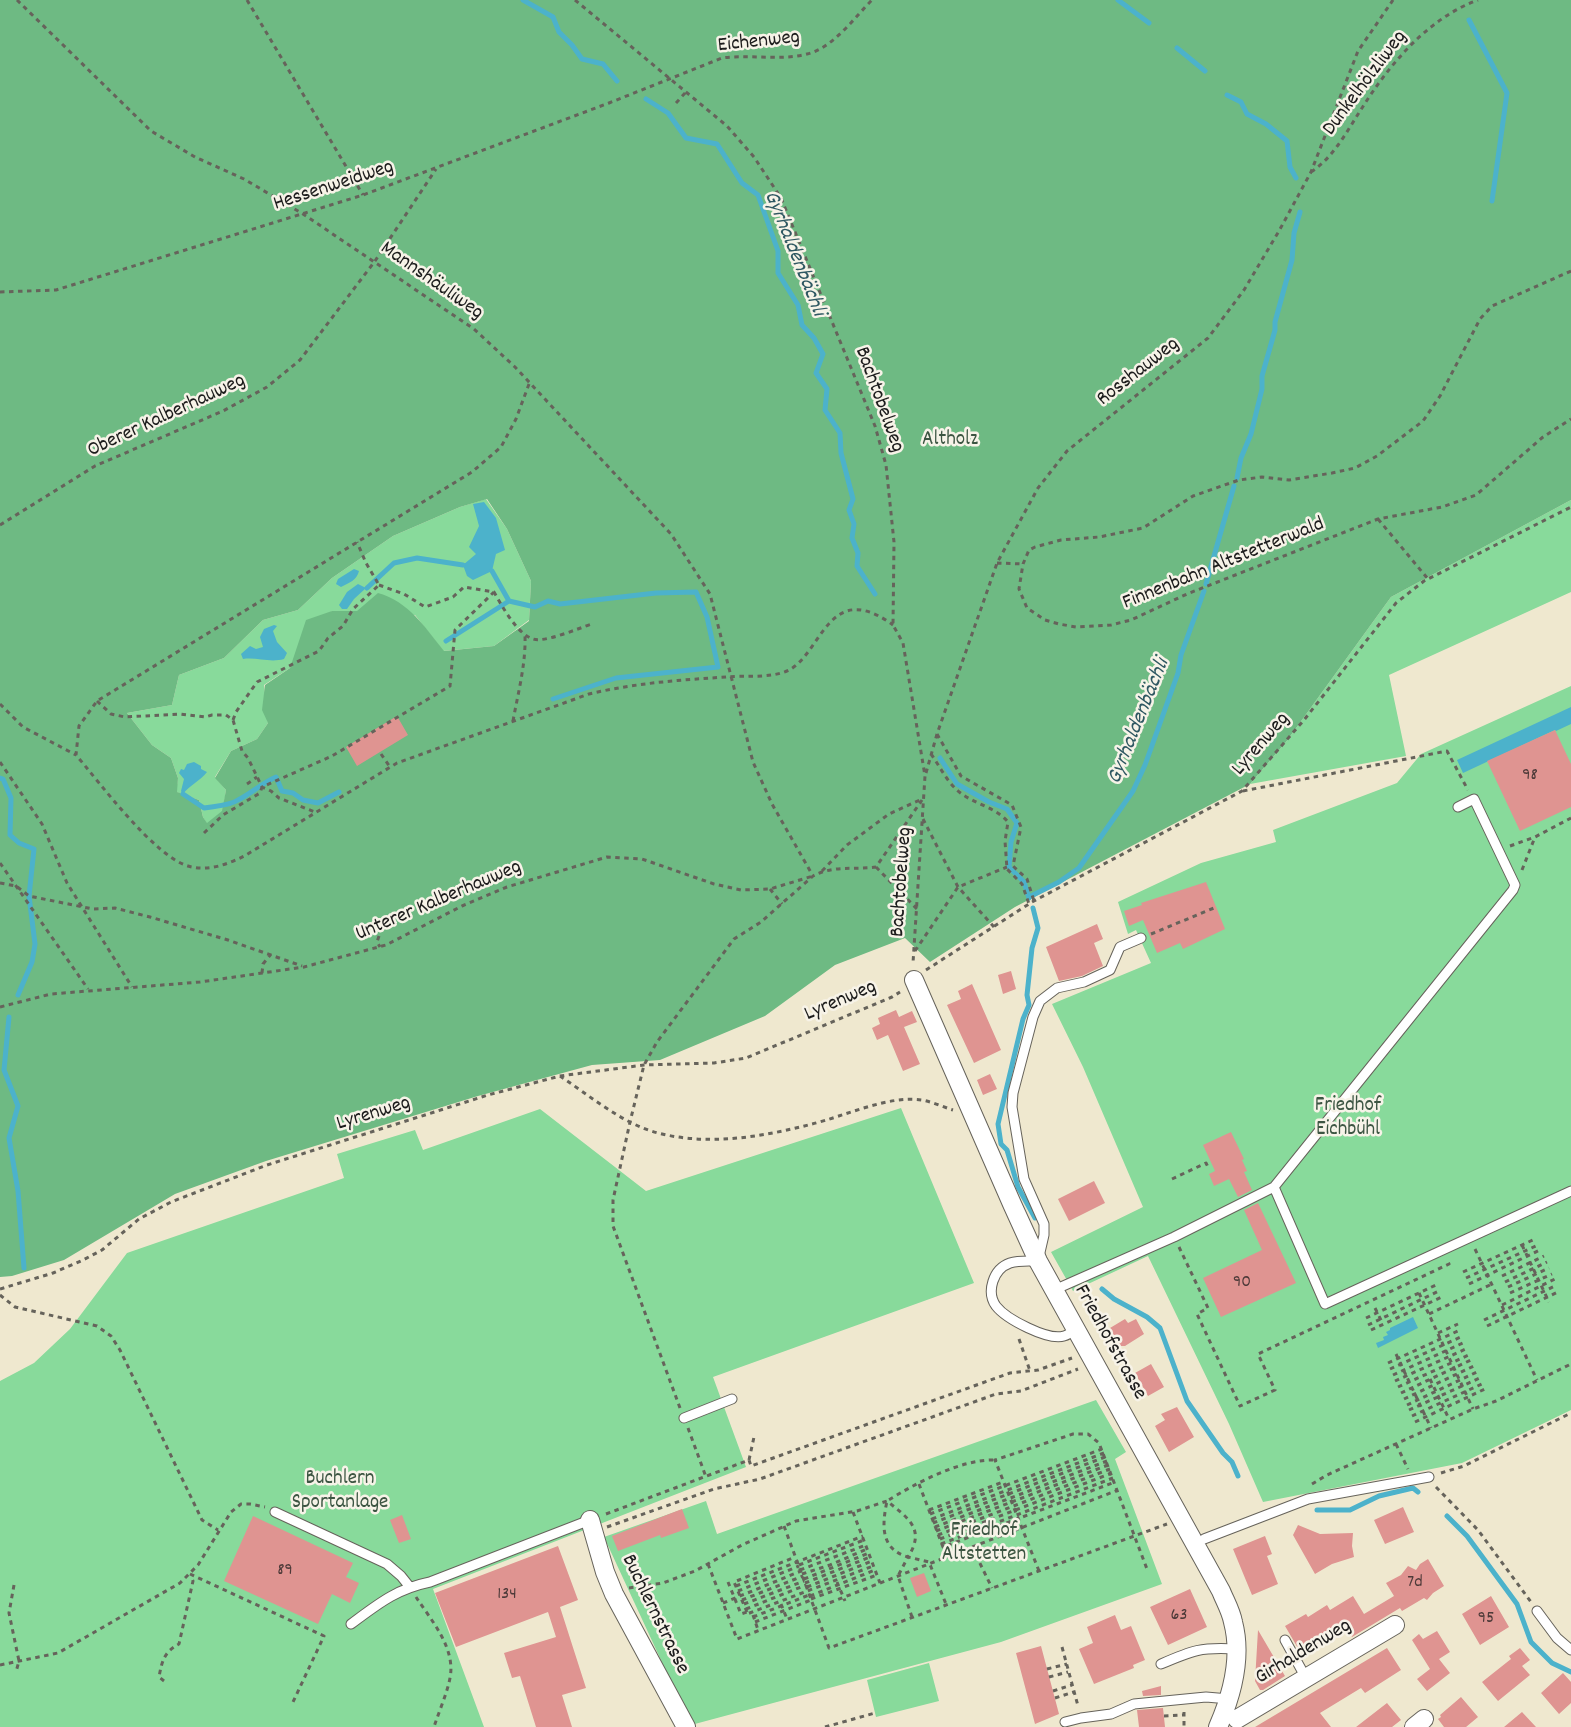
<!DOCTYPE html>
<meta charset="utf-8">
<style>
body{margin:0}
canvas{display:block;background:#efe8cf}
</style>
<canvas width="1571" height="1727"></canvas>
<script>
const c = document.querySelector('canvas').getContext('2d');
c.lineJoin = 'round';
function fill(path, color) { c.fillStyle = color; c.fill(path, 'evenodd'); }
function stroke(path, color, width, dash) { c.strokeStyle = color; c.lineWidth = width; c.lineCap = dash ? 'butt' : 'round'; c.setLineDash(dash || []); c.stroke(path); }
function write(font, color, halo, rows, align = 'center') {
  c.font = font + ' Dekko,sans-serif'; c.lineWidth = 5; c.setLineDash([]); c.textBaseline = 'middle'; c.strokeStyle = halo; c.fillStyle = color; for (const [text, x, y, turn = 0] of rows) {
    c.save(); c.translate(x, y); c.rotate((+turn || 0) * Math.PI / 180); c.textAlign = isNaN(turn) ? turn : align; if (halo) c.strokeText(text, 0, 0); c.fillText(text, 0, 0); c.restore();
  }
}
fill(new Path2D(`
 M486,499L507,529L531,581L529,620L494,646L443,651L415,615L357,611H332L296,654L290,668L264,685L268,723L257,739L231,751L215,777L226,790L223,811L207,824L203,817L199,800L176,792L178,778L171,758L152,745L127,713L172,705L179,675L224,658L263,620L298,610L332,578L393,536L460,507Z
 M1571,500V592L1389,675L1406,756L1250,784L1286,742L1391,597Z
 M1571,686V1410L1462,1463L1263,1502L1229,1424L1148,1256L1073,1291L1051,1252L1143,1207L1083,1067L1052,1004L1151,963L1136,930L1128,934L1118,902L1201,863L1276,842L1273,830L1397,783L1421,754Z
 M901,1108L974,1283L713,1377L746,1467L433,1589L484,1727H0V1381L34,1363L70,1329L127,1253L344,1178L337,1154L415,1130L423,1150L540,1109L646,1191Z
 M1096,1400L1126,1452L1115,1459L1162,1584L1001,1642L691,1725L604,1537L706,1501L717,1534Z
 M929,1663L939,1701L876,1717L867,1680Z`), '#88da9b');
fill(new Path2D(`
 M0,0H1571V500L1391,597L1286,742L1250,784L1015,907L930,962L905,938L835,965L765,1016L660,1060L592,1065L478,1096L266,1161L175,1194L64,1260L12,1276L0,1277ZM487,499L507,529L531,581L529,621L494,646L444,651C424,626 409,602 378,593L357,611H332L306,620L290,668L265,685L262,710L268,723L257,739L231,751L215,778L226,790L222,811L207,823L203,817L199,800L177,792L178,778L171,758L152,745L127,713L172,705L179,675L224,658L263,620L298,610L332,578L393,536L460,507Z`), '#6eba83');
fill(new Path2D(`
 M484,502L496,518L505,550L496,554L492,571L473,580L467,576L463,565L476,554L469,547L479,526L473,504Z
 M354,569L359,571C357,580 349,583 341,587L336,584L338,579Z
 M358,584L366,588L354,599L347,609H342L339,605L347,592Z
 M274,625L277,626L273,631L277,642L287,653L284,659C270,663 257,657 243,659L241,654L250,646L256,649L263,647L260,637L264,629Z
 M1571,707V724L1556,731L1555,730L1463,773L1457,760Z
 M194,762L201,766V769L207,772C200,781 190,785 183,794L181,791L184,779L179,773L181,769L184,770L187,764Z
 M1413,1317L1418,1328L1378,1348L1376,1343L1384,1340L1383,1337L1388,1335L1386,1332L1390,1330V1328Z`), '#4cb2cb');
stroke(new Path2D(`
 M523,0L553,17L559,32L572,45L582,59L603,64L617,81
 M1118,0L1149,23
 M1469,20L1507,93L1492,201
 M1177,48L1205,71
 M1227,95L1241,102L1247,114L1266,124L1287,141L1290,167L1296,178
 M646,99L668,113L686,138L717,144L742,183L758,195L778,251V273L798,305L802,325L814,338L823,354L816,373L827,389L825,410L840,433L841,453L853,499L849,510L854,524L852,538L858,553L857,566L875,594
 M1237,478L1241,458L1251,434L1262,389V376L1275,330V322L1292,260L1294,233L1300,212
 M492,571L509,601L535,607L548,601L560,604L656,593L696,592L707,617L718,667L616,678L553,699
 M1206,584L1234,486
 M367,588L394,563L417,558L463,565
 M446,641L509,601
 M940,758L957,784L989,802L1007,809L1017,823L1011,842L1009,867L1024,882L1029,898
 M0,778L3,779L11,798L10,835L19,843L34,849L29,896L35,944L32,962L18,995
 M183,794L204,808C215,806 229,806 238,800C252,793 262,783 276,777L282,791L293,793L303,800L318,803L339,792
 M1029,897L1059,882L1079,868L1133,791L1145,765L1178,673L1181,655L1204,591
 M1033,908L1038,928L1032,948L1027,995L1029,1005L1023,1019L998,1124L1001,1144L1007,1150L1018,1187L1035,1218
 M9,1017L4,1070L18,1106L9,1138L18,1191L24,1268
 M1102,1289L1114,1299L1147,1317L1160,1328L1187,1401L1223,1453L1232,1462L1238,1476
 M1317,1510H1350L1379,1496L1413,1488L1418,1492
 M1447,1516L1467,1536L1517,1604L1531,1642L1552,1663L1571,1672`), '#4cb2cb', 5);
fill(new Path2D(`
 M397,716L408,735L357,766L346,747Z
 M1555,730L1571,764V807L1520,831L1487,761Z
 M1206,882L1225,929L1183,949L1180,943L1157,953L1143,920L1129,926L1124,911L1142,905L1141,903Z
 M1097,924L1103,939L1094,943L1103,966L1082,976L1059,981L1046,947Z
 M1011,971L1016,989L1003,994L998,975Z
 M972,984L1001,1050L974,1063L947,1005L961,999L958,991Z
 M896,1010L899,1017L912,1011L917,1022L904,1027L920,1064L903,1071L888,1035L877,1040L872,1028L880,1024L878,1018Z
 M990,1074L997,1089L983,1095L977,1080Z
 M1231,1132L1244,1159L1242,1160L1247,1171L1244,1172L1252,1190L1238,1197L1229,1179L1214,1186L1209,1174L1215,1171L1203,1145Z
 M1094,1181L1105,1203L1069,1221L1058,1199Z
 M1258,1203L1296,1283L1221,1317L1203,1278L1262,1250L1244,1210Z
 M1125,1319L1128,1323L1136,1319L1144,1334L1125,1346H1119L1110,1328Z
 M1151,1364L1164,1387L1148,1396L1135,1373Z
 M1177,1407L1194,1437L1169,1452L1155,1426L1165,1420L1161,1414Z
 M1403,1507L1414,1532L1385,1544L1374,1520Z
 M682,1509L689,1528L661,1538L660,1535L618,1551L612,1536Z
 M402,1515L411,1539L399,1543L390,1520Z
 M253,1516L353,1563L346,1577L359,1583L350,1603L332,1594L318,1624L224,1581Z
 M1298,1525L1320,1534L1353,1533L1352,1546L1354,1557L1332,1564L1315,1574L1293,1535Z
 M1265,1536L1272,1554L1267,1556L1278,1584L1252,1595L1233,1549Z
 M558,1546L578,1600L560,1607L586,1688L562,1695L572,1727H536L520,1676L512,1678L504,1653L556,1637L548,1612L456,1647L435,1593Z
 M1428,1559L1444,1586L1433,1593L1427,1600L1424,1598L1402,1611L1400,1608L1352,1637L1347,1629L1302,1655L1285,1626L1306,1614L1308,1617L1327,1605L1330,1610L1353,1596L1364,1614L1394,1596L1386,1583L1401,1575L1408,1566L1416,1570L1420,1564Z
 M924,1573L931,1591L917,1597L910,1578Z
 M1190,1589L1207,1627L1168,1645L1150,1607Z
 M1491,1596L1509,1627L1480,1645L1462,1614Z
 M1115,1615L1121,1630L1131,1626L1145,1660L1133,1665L1134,1668L1094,1684L1079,1649L1093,1643L1087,1627Z
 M1258,1630L1285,1676L1263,1690H1260L1255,1681Z
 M1437,1631L1450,1652L1439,1659L1450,1673L1427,1691L1417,1679L1430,1669L1412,1640L1419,1634L1423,1639Z
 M1041,1646L1059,1714L1035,1724L1016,1653Z
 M1387,1648L1401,1670L1365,1693L1361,1688L1320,1713L1331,1727H1255Z
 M1520,1648L1530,1660L1522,1666L1530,1675L1498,1701L1482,1682L1511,1659L1509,1656Z
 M1563,1673L1571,1682V1703L1559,1714L1541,1693Z
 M1161,1686V1695L1143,1696L1142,1691Z
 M1461,1697L1478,1717L1466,1727H1444L1438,1719L1441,1717L1440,1715Z
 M1387,1703L1401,1720L1392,1727H1356Z
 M1163,1708L1165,1727H1139L1137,1710Z
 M1522,1712L1536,1727H1504Z`), '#df9491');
const service = new Path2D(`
 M1274,1187L1325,1304L1571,1191
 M1054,1290L1174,1237L1274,1187L1513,890L1515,885L1474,799L1458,807
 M1076,1329C1072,1332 1068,1335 1064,1336C1048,1341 1006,1319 996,1306C986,1292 993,1269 1010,1263C1019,1260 1029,1261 1038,1261L1044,1235V1224L1024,1179L1012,1107L1013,1093L1033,1017L1040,1001L1057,988L1084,982L1110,970L1120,947L1141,938
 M684,1418L732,1399
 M275,1512L387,1564L401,1576L409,1586
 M1204,1539L1308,1499L1429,1477
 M1537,1611L1557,1638L1571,1650
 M351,1624C378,1604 396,1589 430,1582L590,1520
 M1285,1640L1306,1678
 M1161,1664C1193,1650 1201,1647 1236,1649
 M1065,1722L1081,1718L1111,1714L1134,1704L1206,1697L1229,1699`);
const minor = new Path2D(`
 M914,980L1012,1204L1038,1261L1221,1591C1225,1601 1231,1611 1233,1622C1242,1656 1232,1695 1218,1727
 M590,1520L605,1572L614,1594L686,1727
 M1237,1719L1395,1625
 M1414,1727L1424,1719`);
stroke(service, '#66635b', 11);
stroke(minor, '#66635b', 20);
stroke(new Path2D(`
 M17,0L151,131L195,157L244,179L303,214L474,329L515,367L671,534L710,594L753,762L772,804L813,876
 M247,0L363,195
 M575,0L727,126L754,157L781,198L875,426L886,465L894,542L893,625L903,643L925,776L913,963
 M676,103L686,92
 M1311,172C1334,157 1347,131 1362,108C1389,65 1428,18 1478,0
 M1571,271L1492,306L1480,319L1440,396L1423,421L1377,456L1355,468L1332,473L1289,480L1262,477L1239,480L1193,496L1143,528L1099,537L1061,540L1035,547L1029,550L1023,564L1019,589L1027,608L1045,620L1059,624L1076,627L1111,625L1131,620L1187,594L1378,519L1442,507L1476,495L1543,437L1571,419
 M0,292L56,290L363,195L609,103L722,58C750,54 780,61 807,54C833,48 854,18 872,0
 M529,384L516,419L501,447L472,472L97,701L79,726L76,755C100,783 154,856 188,866C208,872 229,864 246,855L397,763L589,694C635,683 680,680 726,677C745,675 771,679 789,670C812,658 822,619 847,611C863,606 881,616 893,625
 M1378,519L1428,579
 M0,525L95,466L223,411L267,387L300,360L375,261L436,169
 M997,563L1023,564
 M379,585L404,594L425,607L453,597L464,587L494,592C502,606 517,634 533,639C545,643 579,628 592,624
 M97,701L111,714L125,717L180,714L205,717L212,715H226L233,720L242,751L248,758L262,787L271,791L279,798L315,812
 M0,704L23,727L76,755
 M233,720L236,712L257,682L319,651L328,638L343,626L353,609L379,585L366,563L357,542
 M513,721C518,693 526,664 525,635
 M937,734L961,776L1012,805L1021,827L1013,866L1027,879L1034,901
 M381,754L390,767
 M931,754C939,765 946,780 956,789C971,804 995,806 1008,822L1005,841L1007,869L1022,884L1029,904
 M0,762L42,824L67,883L132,987
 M926,773L937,734L997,563L1038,488L1067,451L1208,338L1244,290L1279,231L1311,172L1358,51L1393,0
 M247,784L257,777
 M1243,791L1447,751L1468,790
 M923,819L958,887L994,927
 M204,833L223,815L260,793L262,787L332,756L450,686L455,630L494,592
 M1510,846L1535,837L1571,818
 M0,863L88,989
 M876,867L917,909
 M1522,870L1535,837
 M822,871L847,845L889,814L922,799
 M0,883L16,886L29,896L93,909L115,908L150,917L228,940L302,966
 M770,889L782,904
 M1151,934L1214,908
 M379,936L377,942L380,947
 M915,951L958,887L1007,867
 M926,970L1032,902L1242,791L1304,720L1396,603L1424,581L1571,507
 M262,973L263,964L271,954
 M0,1007L51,994L200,982L304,967L386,945L462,906L507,887L607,857L642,859L714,884L741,890L770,889L813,876
 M560,1076C590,1096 623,1124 658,1133C709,1146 762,1137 812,1124C845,1116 888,1095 922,1100C933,1102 943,1107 953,1110
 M1172,1179L1206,1163L1209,1169
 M1522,1245L1549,1302
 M1179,1247L1208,1308L1197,1314L1240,1406L1275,1390L1258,1354L1449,1264L1448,1262
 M1475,1249L1537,1380
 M1463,1272L1535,1239
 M1502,1276L1544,1256
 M1466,1278L1538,1245
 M1505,1282L1547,1262
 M1469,1284L1540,1250
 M1508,1287L1549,1268
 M0,1289L53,1273L83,1260L102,1250L139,1219L171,1202L267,1165L488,1095L560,1076L644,1065L714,1063L746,1058L892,997L900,992
 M1419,1293L1473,1409
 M1510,1293L1552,1274
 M0,1295L15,1307L97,1326L111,1336L120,1350L202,1520L218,1530
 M1502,1305L1555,1279
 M1375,1308L1383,1324
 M1429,1314L1492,1284
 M1366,1318L1438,1284
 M1484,1320L1557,1285
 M1368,1325L1441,1290
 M1487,1326L1560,1291
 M1371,1330L1444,1296
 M1438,1333L1458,1324
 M1019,1339L1030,1371
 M1396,1354L1431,1428
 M1388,1363L1460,1330
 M1390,1369L1463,1336
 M1393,1375L1465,1342
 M1430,1379L1449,1419
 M1395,1381L1468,1348
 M1398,1387L1471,1354
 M1401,1393L1473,1359
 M1404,1399L1476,1365
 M1407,1405L1479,1371
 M680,1408L613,1226V1200L630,1122L644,1065L657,1042L734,939L761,922L813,876C833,865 854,870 876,867L922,800
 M1409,1410L1482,1377
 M1412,1416L1484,1383
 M1415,1422L1487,1388
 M688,1428L706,1477
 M1396,1444L1408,1469
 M749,1460L751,1466L1010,1373L1038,1370L1072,1358
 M749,1460L754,1437
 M1441,1473L1464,1466L1571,1413
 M919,1484L943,1547L1115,1482
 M1312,1484L1327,1475L1473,1409L1496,1401L1571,1364
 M1436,1487L1478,1530L1531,1602
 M929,1510L1003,1482
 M853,1512L880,1583
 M606,1514L749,1460
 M930,1514L1102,1449
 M932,1519L1104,1453
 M933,1523L1105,1457
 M784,1526L829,1648L1167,1524
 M607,1527L714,1489L760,1479L996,1394L1021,1391L1078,1369
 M935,1527L1107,1461
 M936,1531L1108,1465
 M938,1535L1110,1469
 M940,1539L1112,1473
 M941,1544L1113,1478
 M972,1547L992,1588
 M708,1564L737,1639L1118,1490
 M799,1565L864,1540
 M800,1570L866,1545
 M1039,1571L995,1460L1073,1434H1088L1099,1443L1147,1569
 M190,1574L324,1636L293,1702
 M802,1574L830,1565L867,1549
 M804,1579L869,1553
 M728,1582L741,1614L747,1612V1614L873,1566
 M837,1582L845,1601
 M805,1583L870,1557
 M14,1585L9,1613L19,1661L16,1672
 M736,1586L863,1536
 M807,1587L872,1561
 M629,1588L663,1583L695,1571L742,1545L796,1521L857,1511L887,1501C908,1518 926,1529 908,1557L929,1562L946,1604
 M738,1591L799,1566
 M810,1596L875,1570
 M416,1597C431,1620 456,1648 450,1678C447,1694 439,1711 434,1727
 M811,1599L877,1575
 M742,1600L803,1576
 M723,1603L801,1571
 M744,1604L804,1581
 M781,1604L787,1619
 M746,1609L806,1585
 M747,1612L734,1582L795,1557
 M753,1615L758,1630
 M753,1617L809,1595
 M912,1617L898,1576L908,1557C880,1549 882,1525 887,1501C916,1483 961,1459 995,1460
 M755,1622L811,1600
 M1062,1647L1078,1706
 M0,1665L58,1653L180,1583L198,1565L231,1512L241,1504H250L265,1507
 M1047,1669L1067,1664
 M1049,1677L1068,1672
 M164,1681L159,1677C162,1661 164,1652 179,1644L193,1581L191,1576
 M1053,1691L1072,1685
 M1055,1698L1074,1692
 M1184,1712V1727
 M1164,1716L1184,1715
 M825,1727L875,1713`), '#66635b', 3, [4.5, 4.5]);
stroke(service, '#fff', 9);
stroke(minor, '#fff', 18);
write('18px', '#4d3a39', null, [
 ["98",1530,777],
 ["90",1242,1284],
 ["89",285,1572],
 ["7d",1415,1584],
 ["134",507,1596],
 ["63",1179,1617],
 ["95",1486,1620]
]);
write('21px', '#1c1c1c', '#f7f3e8', [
 ["Eichenweg",759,43,-6],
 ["Dunkelhölzliweg",1366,84,-53],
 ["Hessenweidweg",334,187,-18],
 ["Mannshäuliweg",431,282,35],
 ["Rosshauweg",1139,373,-38],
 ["Bachtobelweg",878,400,70],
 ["Oberer Kalberhauweg",167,417,-25],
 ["Finnenbahn Altstetterwald",1224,565,-22],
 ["Lyrenweg",1262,745,-49],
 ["Bachtobelweg",903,882,-86],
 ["Unterer Kalberhauweg",439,902,-23],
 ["Lyrenweg",841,1002,-23],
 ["Lyrenweg",374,1115,-17],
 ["Friedhofstrasse",1109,1343,61],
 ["Buchlernstrasse",654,1615,64],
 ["Girhaldenweg",1304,1653,-31]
]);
write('21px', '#3c5542', '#f7f3e8', [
 ["Altholz",950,441],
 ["Friedhof",1348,1107],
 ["Eichbühl",1348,1131],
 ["Buchlern",340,1480],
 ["Sportanlage",340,1504],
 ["Friedhof",984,1532],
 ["Altstetten",984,1556]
]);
write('italic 22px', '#2f5862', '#f7f3e8', [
 ["Gyrhaldenbächli",793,254,68],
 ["Gyrhaldenbächli",1140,722,-68]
]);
</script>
